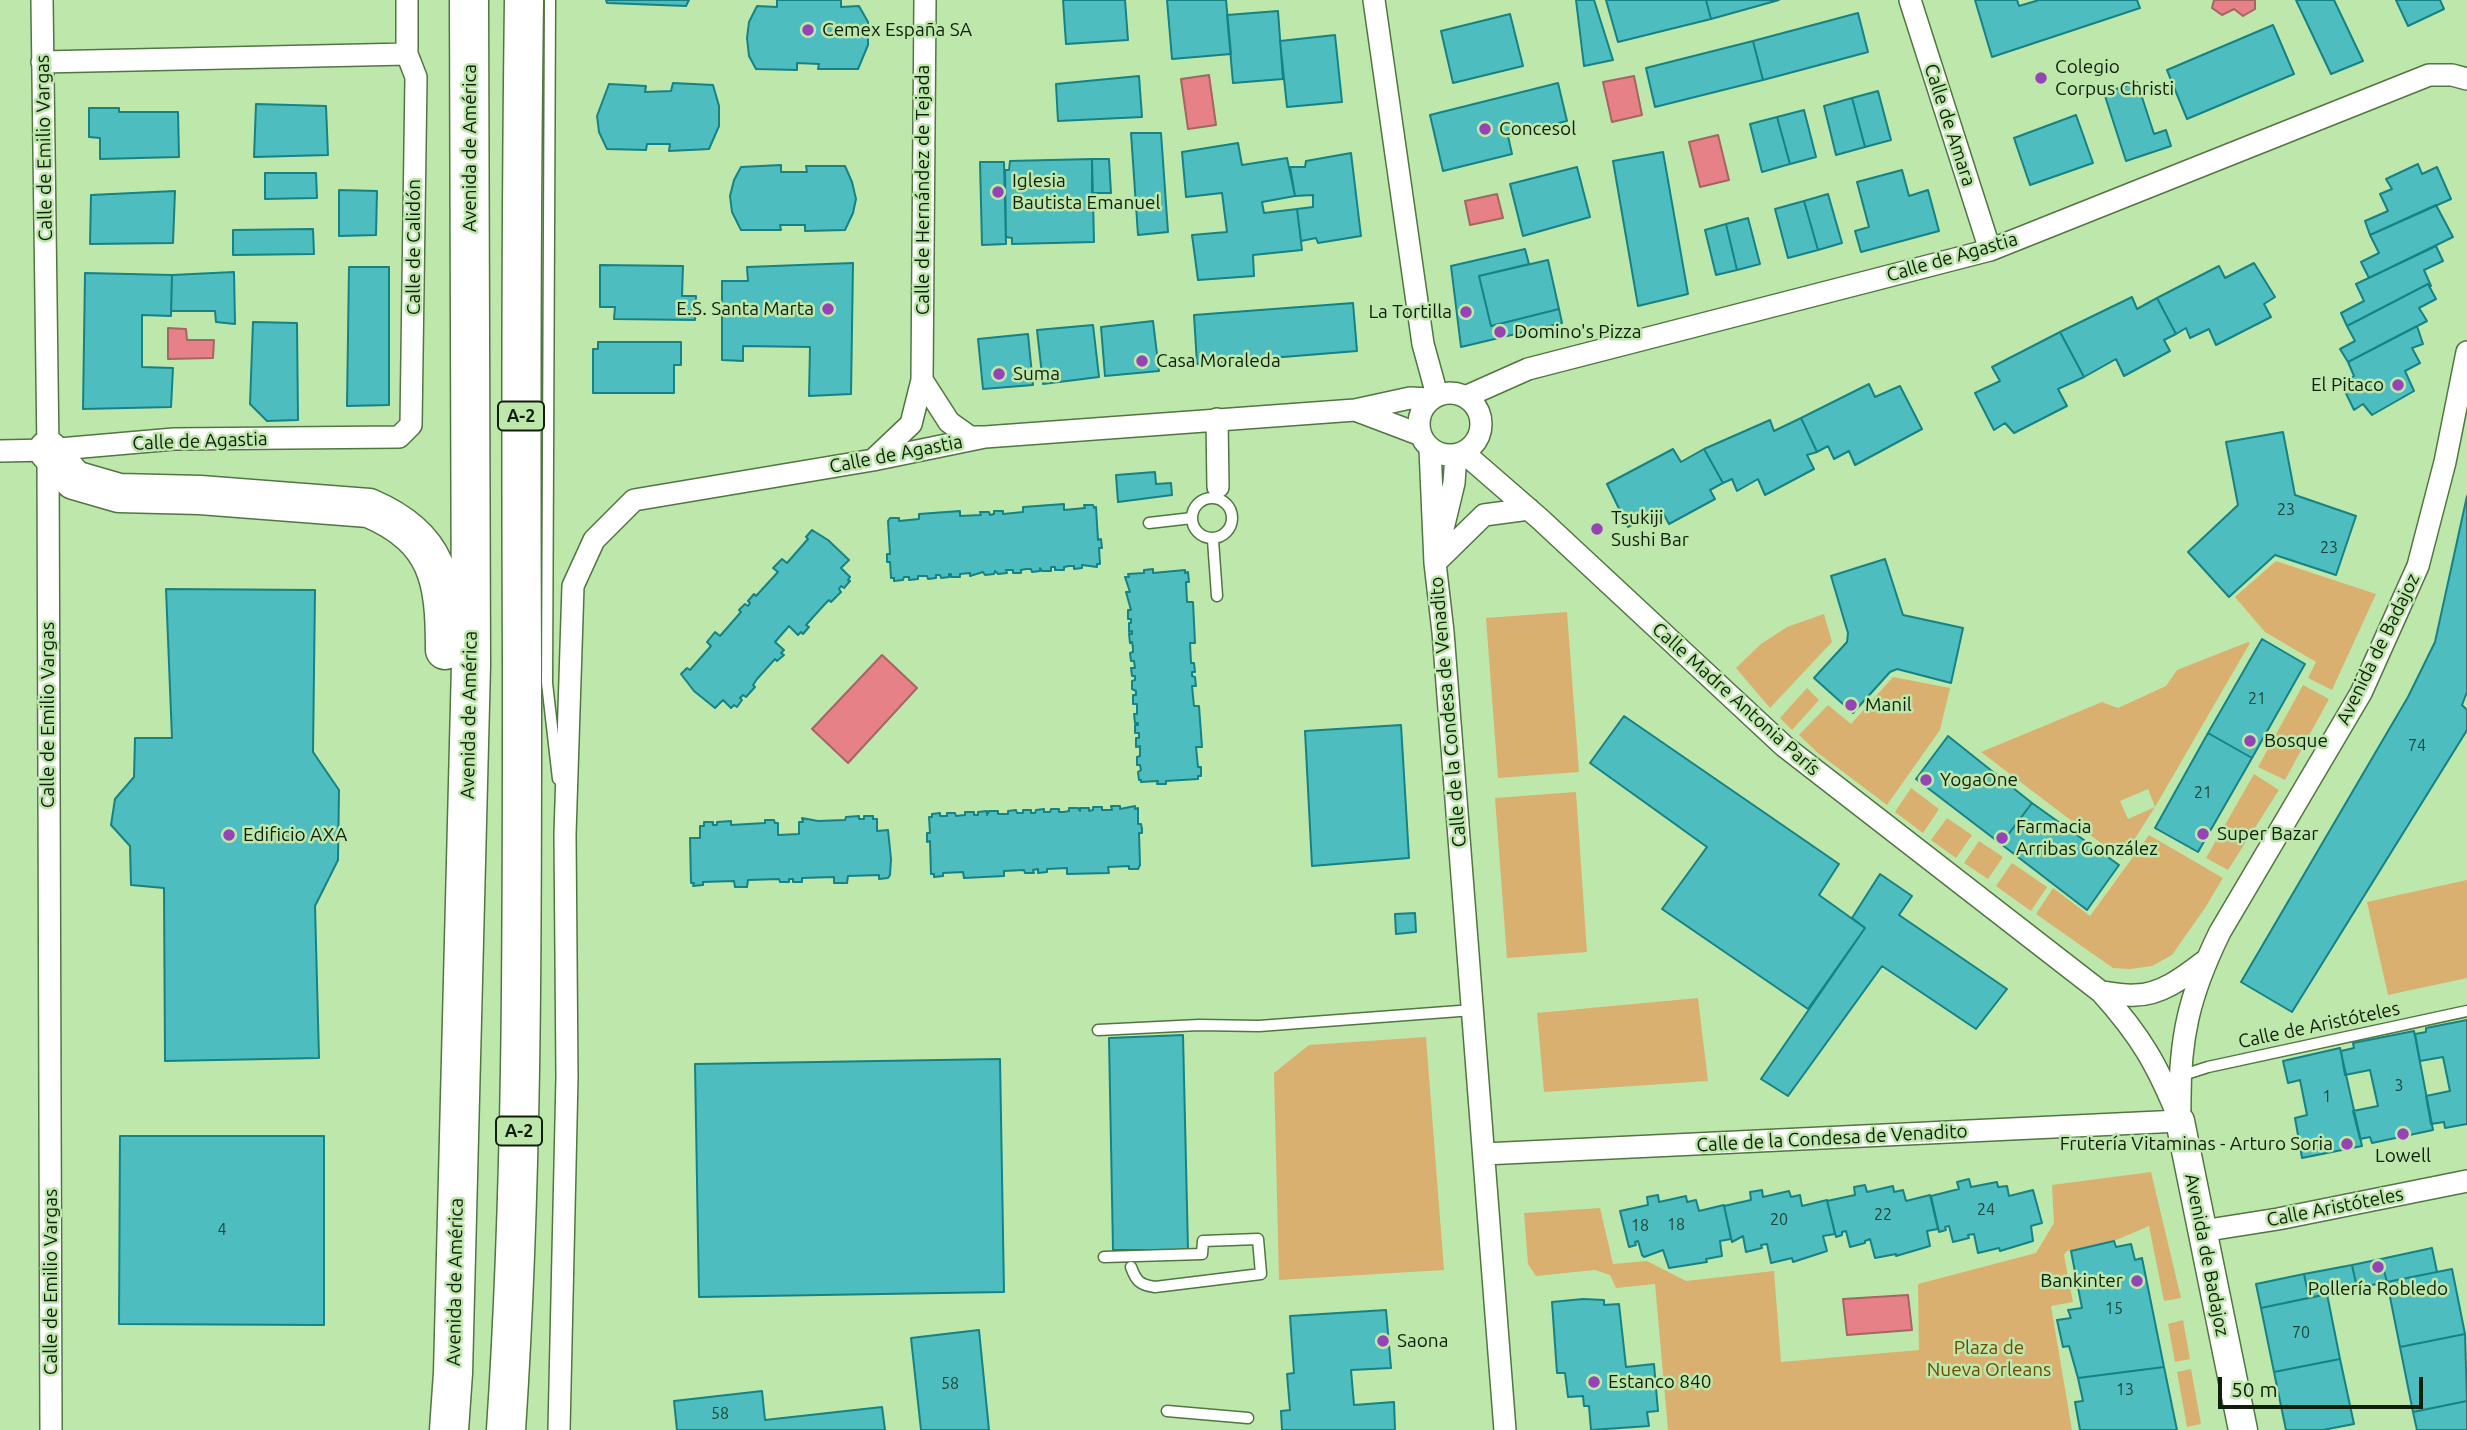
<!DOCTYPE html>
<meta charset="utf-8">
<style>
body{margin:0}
#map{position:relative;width:2467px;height:1430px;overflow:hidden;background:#bee7ac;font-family:Ubuntu,sans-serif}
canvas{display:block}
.scale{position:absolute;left:2218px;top:1377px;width:205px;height:32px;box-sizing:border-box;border:4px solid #101f09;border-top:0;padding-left:9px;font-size:21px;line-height:24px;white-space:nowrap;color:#101f09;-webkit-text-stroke:5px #bee7ac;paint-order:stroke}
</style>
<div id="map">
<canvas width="2467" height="1430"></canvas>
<div class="scale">50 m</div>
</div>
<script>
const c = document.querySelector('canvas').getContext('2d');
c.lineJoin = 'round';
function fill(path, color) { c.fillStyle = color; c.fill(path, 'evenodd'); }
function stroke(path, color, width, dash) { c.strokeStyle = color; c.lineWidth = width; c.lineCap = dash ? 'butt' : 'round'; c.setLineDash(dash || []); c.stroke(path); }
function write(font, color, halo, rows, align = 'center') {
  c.font = font + ' Ubuntu,sans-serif'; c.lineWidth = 5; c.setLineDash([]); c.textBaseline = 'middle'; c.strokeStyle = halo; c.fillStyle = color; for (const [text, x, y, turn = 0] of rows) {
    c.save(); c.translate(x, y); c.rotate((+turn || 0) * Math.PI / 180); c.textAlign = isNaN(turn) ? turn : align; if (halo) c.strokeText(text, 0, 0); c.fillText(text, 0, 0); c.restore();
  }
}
fill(new Path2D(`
 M2276,561L2376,594L2332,690L2308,678L2316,662L2265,632L2235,597Z
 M1567,612L1579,772L1498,778L1486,618Z
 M1824,614L1832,642L1770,708L1736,668L1761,644L1787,627Z
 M2248,642L2250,643L2155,807L2122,859L1981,752L2102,702L2118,708L2166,686L2177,670ZM2148,789L2155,807L2128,819L2120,801Z
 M1893,677L1950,688L1940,730L1887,805L1818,753L1799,735L1828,705L1851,724Z
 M2303,685L2329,699L2285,780L2258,767Z
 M1807,688L1819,700L1792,730L1780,718Z
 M2254,774L2279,790L2228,870L2206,858Z
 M1911,788L1939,809L1923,833L1895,812Z
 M1576,792L1587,952L1507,958L1495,798Z
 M1947,818L1972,835L1956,858L1931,840Z
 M2149,835L2223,878L2205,908L2172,955L2152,966L2130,969L2113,968L2036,914L2053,888L2090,916Z
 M1979,841L2003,857L1988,879L1964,863Z
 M2012,863L2047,887L2031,911L1996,886Z
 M2467,880V978L2388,995L2367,902Z
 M1698,998L1708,1081L1544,1092L1537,1013Z
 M1426,1037L1444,1270L1279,1280L1274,1073L1309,1045Z
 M2151,1172L2181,1298L2164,1301L2149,1226L2114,1241L2067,1251L2064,1255L2073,1302L2051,1306L2072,1430H1668L1655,1284L1616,1288L1610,1275L1595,1270L1536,1276L1528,1264L1524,1213L1600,1208L1613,1264L1647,1261L1686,1281L1774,1271L1781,1362L1919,1350L1918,1284L2036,1253L2054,1223L2052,1185Z
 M2183,1320L2190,1359L2175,1362L2168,1324Z
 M2191,1369L2201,1424L2187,1427L2177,1372Z`), '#dab071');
const water = new Path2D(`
 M2214,0H2255V9L2243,16L2234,9L2222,15L2212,8Z
 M1209,75L1216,125L1188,129L1181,79Z
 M1634,76L1642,115L1612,122L1603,82Z
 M1718,135L1729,180L1700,187L1689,142Z
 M1497,194L1503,218L1470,225L1465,201Z
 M168,328L186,329L187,340H214L213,358L168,359Z
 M882,655L917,688L848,763L812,729Z
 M1908,1295L1912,1330L1847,1335L1843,1299Z`);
fill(water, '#e78188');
stroke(water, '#a66462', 2);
const building = new Path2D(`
 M606,0H689L686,6L607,3Z
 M777,0H841V7L859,6L868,22V45L858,69H818L819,64L797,63V70L756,69L749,56L747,38L749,22L757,6L777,7Z
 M1063,0H1125L1128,40L1066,44Z
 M1167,0H1226L1231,54L1172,59Z
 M1576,0H1594L1613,60L1584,66Z
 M1606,0H1706L1711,19L1618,42Z
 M1706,0H1779L1711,19Z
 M1975,0H2017L2019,6L2039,0H2137L2140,8L1992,57Z
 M2296,0H2334L2363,61L2331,74Z
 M2396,0H2440L2444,9L2408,26Z
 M1278,11L1283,79L1233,83L1227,15Z
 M1858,13L1868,52L1763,80L1753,41Z
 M1510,14L1523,66L1453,83L1441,31Z
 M2273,25L2294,74L2187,119L2167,70Z
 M1335,35L1342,102L1287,107L1280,41Z
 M1753,41L1763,80L1655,107L1646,68Z
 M1139,76L1142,117L1058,121L1056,84Z
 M2137,82L2154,134L2166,130L2171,146L2126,161L2104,93Z
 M673,83L713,85L719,106V126L709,149L669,151L670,144H647L646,150L607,149L599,132L597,116L609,84L646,86L645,92L671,91Z
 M1558,83L1567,121L1508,136L1512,154L1443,171L1430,115Z
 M1878,91L1891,140L1865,147L1852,98Z
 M1852,98L1865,147L1836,155L1824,106Z
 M256,104L326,106L328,155L254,157Z
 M89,108H119V112H178L179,157L100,159V138L89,137Z
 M1804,110L1816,157L1790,164L1777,117Z
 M2076,115L2093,163L2030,185L2014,138Z
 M1777,117L1790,164L1762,172L1750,124Z
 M1131,133H1161L1168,232L1138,235Z
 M1238,143L1242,165L1287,158L1295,196L1262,202L1264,213L1297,209L1302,250L1253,255L1254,276L1198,280L1192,235L1227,232L1222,193L1186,197L1182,152Z
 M1663,152L1688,294L1638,306L1613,161Z
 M1351,153L1361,236L1318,243L1316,238L1301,241L1297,209L1313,207V195L1295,196L1290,167H1305L1306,161Z
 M1092,159H1109L1111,193H1092Z
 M1092,159L1094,242L1012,244V238L1006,237L1005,170H1009L1010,161Z
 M980,162H1004L1006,244L982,245Z
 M2418,164L2422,174L2437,167L2451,199L2370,235L2365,221L2388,211L2380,194L2392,189L2386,179Z
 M781,165V172H807L806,166H845L852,182L856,199L853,213L845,230L805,231V225H780L781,230H741L732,212L730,196L734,180L741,167Z
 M1577,167L1590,217L1523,236L1510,184Z
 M1902,170L1909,196L1928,190L1939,231L1861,252L1855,231L1869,227L1857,182Z
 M265,173H316L317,198L265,199Z
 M339,190L377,191L376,235L339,236Z
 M175,191L173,243L90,244L91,195Z
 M1828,194L1842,243L1818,250L1804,201Z
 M1804,201L1818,250L1788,258L1775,209Z
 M2436,205L2453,237L2369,278L2361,262L2379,253L2370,235Z
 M1748,218L1760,264L1737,270L1726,224Z
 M1726,224L1737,270L1716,275L1705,230Z
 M313,229L314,254L233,255V230Z
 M2436,246L2443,261L2424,270L2431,286L2428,284L2347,326L2341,313L2364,301L2356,284Z
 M1525,249L1529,264L1479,276L1491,326L1559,309L1562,323L1461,347L1451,266Z
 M1548,260L1559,309L1491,326L1479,276Z
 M853,263L851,394L809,396L810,347L743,346V361L722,360V281H748L747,267Z
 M2254,263L2275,297L2264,304L2271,317L2216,345L2209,329L2190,338L2186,328L2176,334L2157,298L2219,266L2225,278Z
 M600,265L683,266L682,296H696L695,320L614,319L615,307H600Z
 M349,267H389V405L347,406Z
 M234,272L235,324L216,322L215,311H171L172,275Z
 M85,273L172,275L171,316L142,315V367L173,368L171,407L83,409Z
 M2428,284L2436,299L2419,308L2427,321L2348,362L2340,349L2355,341L2347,326Z
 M2132,297L2137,309L2157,298L2176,334L2164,340L2170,351L2124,376L2116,359L2084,377L2060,332Z
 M1353,303L1357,351L1197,364L1194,315Z
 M1153,321L1159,371L1105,376L1101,327Z
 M253,322L297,323L298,420L267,421L250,404Z
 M1093,325L1099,377L1043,384L1037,330Z
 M2417,326L2423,344L2412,348L2420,363L2405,371L2414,391L2372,415L2363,404L2354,410L2342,385L2354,376L2348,362Z
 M2060,332L2084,377L2058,389L2067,406L2014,433L2005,423L1994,430L1975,393L2000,381L1992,367Z
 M1028,334L1033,385L983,389L978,339Z
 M598,342H681V365H674V393H593V349H598Z
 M1869,384L1875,397L1900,386L1922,429L1855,465L1849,451L1834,459L1828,446L1817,452L1801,418Z
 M1801,418L1817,452L1807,455L1814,469L1765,495L1758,479L1737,491L1732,479L1723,483L1704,449L1770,420L1774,431Z
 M2283,432L2295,495L2356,516L2336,575L2275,555L2229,597L2188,552L2238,505L2226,442Z
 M1673,449L1681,462L1704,449L1723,483L1710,490L1715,499L1669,524L1661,509L1628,527L1607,484Z
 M1155,472L1156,484L1171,483L1172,495L1118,502L1116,475Z
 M2467,496V692L2462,705L2467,710V730L2292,1012L2241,982L2408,697L2435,642Z
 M1064,504V510L1085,508L1084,505H1093L1094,508L1096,507L1098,540L1101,539L1102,548H1099L1100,564H1097V567L1082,565V568L1074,569V566H1069L1064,567V570H1055V567H1051V571H1042L1040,568V571L1032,572L1031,569H1026L1021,570V573H1013V570H1006L1007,573L998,574L995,571L994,574L985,575L983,572L970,576V573L960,574V577H951V574H949V577L941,578L940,575H936V578L928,579L927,576H918V579L909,580V577H904L903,580L894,581V578H891L890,562H887V554H890L888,521L890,518H899V521L919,519V514L960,511V516L981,515L980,512H989L990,515L994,514V511H1003V514L1023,512V507Z
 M812,530L828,540L849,560L841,568L850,577L848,580L850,581L844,588L841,586L839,589L841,592L831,602L829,600L824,605L806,625L809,627L803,634L801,632L798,635L789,626L775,642L784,650L781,653L784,655L777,661L775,659L757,679L753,685L755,687L746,697L743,695L740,698L742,700L737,707L734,705L731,708L723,700L715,708L694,691L681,674L687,668L690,670L711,646L707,642L715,632L720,636L741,612L739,610L745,604L748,606L750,603L748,601L754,594L756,596L778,572L773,568L782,559L787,563L808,539L806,537Z
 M1885,559L1903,615L1963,628L1951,683L1897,669L1890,672L1853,713L1814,678L1847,642L1848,633L1831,576Z
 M1153,569V573L1185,570V573L1188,572L1189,582H1186L1187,602H1193L1195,643H1190L1191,663H1194L1195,672H1192V676L1195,677L1196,686H1192L1194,706H1199L1202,747H1196L1198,767H1201V776H1198V779L1166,781V784H1157L1158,781L1141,782V780H1139L1138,772L1141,770L1140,765H1137V757L1140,756V746L1136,747V738H1139V733H1135V725H1138V723H1135L1134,714H1137V704H1133V695H1136V691L1132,689V681L1135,680V676H1132L1131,668H1135L1134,661H1131L1130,653L1133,652V648L1132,642L1130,643L1129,634H1132V631L1129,632V623H1131V619H1128V610H1131L1126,592H1130L1125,577H1129L1128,574L1144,573V570Z
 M166,589L315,590L313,752L339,790L338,860L315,906L319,1058L165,1061L164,888L131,885L130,846L111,825L115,799L134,777L135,738H172Z
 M2262,639L2305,664L2252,758L2208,733Z
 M1624,716L1839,864L1819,895L1865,928L1808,1009L1662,909L1707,847L1590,763Z
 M1401,725L1409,858L1312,866L1305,731Z
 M2208,733L2252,758L2198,852L2155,828Z
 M1948,736L2032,803L2001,844L1916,779Z
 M2032,803L2119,865L2087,910L2001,844Z
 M1111,806H1120V809L1135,806V809L1138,808V824H1141L1142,829V833H1139L1140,865L1138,869H1129V866L1108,867L1109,873L1067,874V868L1047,869V872L1038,873V869L1033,870L1034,873H1025L1024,870L1004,871V876L964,878L963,872L943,873V876L934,877V874H931L930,841L927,842V833H930L929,817H932V814L940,813V816H947V813H955L956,816L965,815V812H974V815H978V812L987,811V815L989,811H998V814H1008V811L1016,810L1017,813H1023V810H1031V813H1035L1036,810L1044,809V812H1050L1051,809H1059V812H1064L1069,811V808H1078L1080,811V808H1089V811L1093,810V807H1102V810H1112Z
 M859,816V819H864V816H873V819H877V831L888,830L891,859L890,875L888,878L879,879V875L848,876L847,883H834V877L802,878V882H793V879H789V882H780L779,879L748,880L747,887H735L734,881L703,882V885L693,886L694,883H691L690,838H700V826H704V822H713V825H717V822L731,821V825L765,823V820H774L775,823H778V835L799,834V822H803L802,818L818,821L845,820L846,817Z
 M1880,874L1912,896L1899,915L2007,989L1976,1029L1882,966L1788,1096L1761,1079L1865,928L1852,918Z
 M1415,913L1416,932L1396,934L1395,914Z
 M2467,1020V1124L2445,1128L2444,1122L2431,1124L2426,1096L2450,1091L2443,1057L2420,1061L2415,1034L2426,1032V1028Z
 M2414,1031L2433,1130L2372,1143L2370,1137L2360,1139L2353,1111L2378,1106L2370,1070L2345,1075L2341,1051L2354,1048L2353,1043Z
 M1183,1035L1188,1250H1113L1109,1038Z
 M2340,1048L2362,1146L2302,1158L2295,1118L2307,1115L2300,1080L2288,1083L2283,1061Z
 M1000,1059L1004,1292L699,1297L695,1064Z
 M120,1136H324V1325L119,1324Z
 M1969,1179L1971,1187L1997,1182L1998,1187L2007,1186L2009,1196L2033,1190L2042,1223L2031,1226L2033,1241L2000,1251L1999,1248L1978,1253L1974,1234L1968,1235L1969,1238L1953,1242L1949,1226L1945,1227L1946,1230L1939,1232L1931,1196L1959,1189L1957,1182Z
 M1865,1185L1867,1192L1893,1186L1894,1192L1903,1190L1906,1201L1930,1195L1938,1229L1927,1231L1930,1246L1896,1256V1254L1875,1258L1870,1239L1865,1241V1243L1850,1247L1846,1231L1842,1232V1235L1836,1237L1827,1201L1855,1195L1854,1187Z
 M1762,1190L1763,1197L1789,1191L1791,1197L1800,1195L1802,1206L1827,1200L1835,1234L1823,1236L1827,1251L1793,1262L1792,1258L1771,1263L1767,1244L1761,1245L1762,1248L1746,1252L1743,1236L1732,1242L1724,1206L1751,1200L1750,1192Z
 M1658,1195L1659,1202L1686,1196L1687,1202L1696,1200L1699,1211L1724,1205L1731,1239L1720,1241L1722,1256L1706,1259L1707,1262L1669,1268L1663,1250L1644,1257L1642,1255L1638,1241L1635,1242L1636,1245L1629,1247L1620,1211L1648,1205L1647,1197Z
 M2114,1241L2116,1247L2131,1244L2135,1260L2142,1258L2164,1367L2078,1378L2069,1346L2063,1347L2057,1320L2071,1318L2068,1310L2082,1308L2071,1251Z
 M2432,1248L2437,1272L2387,1282L2381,1259Z
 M2381,1259L2387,1282L2357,1288L2352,1265Z
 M2352,1265L2357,1288L2309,1298L2304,1274Z
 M2452,1269L2465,1334L2400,1347L2387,1282Z
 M2304,1274L2309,1298L2261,1308L2256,1284Z
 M2327,1294L2340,1359L2274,1372L2261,1308Z
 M1583,1299L1604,1300V1305L1619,1304L1626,1367L1654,1364L1658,1411L1647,1412L1649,1426L1591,1430L1589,1406H1584L1583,1396L1568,1397L1565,1373H1557L1552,1302Z
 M1386,1310L1391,1368L1351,1370L1354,1405L1394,1402L1395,1430H1282L1281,1411L1290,1410L1287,1374L1294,1373L1290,1316Z
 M979,1330L989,1430H921L911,1338Z
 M2465,1334L2467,1401L2413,1412L2400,1347Z
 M2340,1359L2354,1424L2323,1430H2286L2274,1372Z
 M2164,1367L2177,1430H2080L2075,1402L2083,1401L2078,1378Z
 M762,1391L765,1420L882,1407L885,1430H677L674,1401Z
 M2467,1401V1430H2417L2413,1412Z`);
fill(building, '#4dbdbf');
stroke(building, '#168283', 2);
const service = new Path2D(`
 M550,0L547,683L558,779
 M1192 518a20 20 0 1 1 40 0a20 20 0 1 1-40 0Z
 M1149,523L1192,518
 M1213,540L1217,596
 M1098,1030L1199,1025L1259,1026L1473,1010
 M2180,1076L2208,1067L2467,1011
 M1104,1257L1202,1254L1203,1241L1258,1239L1261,1274L1155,1287C1140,1285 1136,1281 1131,1267
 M1167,1411L1248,1418`);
const minor = new Path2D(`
 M42,0L48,450L51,1430
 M1374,0L1423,344L1437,395
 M1910,0L1990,250
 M42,62L407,54
 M922,380L949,422L970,437H983
 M1419 424a31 31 0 1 1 62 0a31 31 0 1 1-62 0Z
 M1465,397L1528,369L1990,250L2429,75H2452L2467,79
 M1355,410L1421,435
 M1217,419L1218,487
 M1430,449L1435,563L1443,632L1505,1430
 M0,451L48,450L174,439L399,437L411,425L416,77L407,54V0
 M1464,453L1540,519L1784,746L2101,992C2141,1036 2158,1066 2180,1121
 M873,460L911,424L922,380L925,0
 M1441,537L1454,483L1456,455
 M1435,563L1484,515L1529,509
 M2101,992C2112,993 2124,996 2135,995C2161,995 2184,977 2205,961
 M2180,1109C2179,1039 2189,995 2220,932L2361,693L2418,566L2445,462L2467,352
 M1484,1154L2180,1121
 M2202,1231L2278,1219L2467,1181
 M559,1430L567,1077L565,834L573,586L594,540L634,500L873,460L985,437L1355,410L1410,398L1430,399`);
const tertiary = new Path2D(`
 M2180,1121L2243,1430`);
const motorway = new Path2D(`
 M48,450L74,480L119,493L200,495L369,508C439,538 445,580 445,650
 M449,1430L453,1373L471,665L469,0
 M506,1430C523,1174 522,918 522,661C521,441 521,220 524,0`);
stroke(service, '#517641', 13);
stroke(minor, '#517641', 24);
stroke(tertiary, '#517641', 31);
stroke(motorway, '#517641', 41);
stroke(service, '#fff', 10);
stroke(minor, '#fff', 21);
stroke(tertiary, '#fff', 28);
stroke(motorway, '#fff', 38);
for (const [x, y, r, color] of [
 [808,30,7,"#9644b3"],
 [2041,78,7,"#9644b3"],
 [1485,129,7,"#9644b3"],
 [998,192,7,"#9644b3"],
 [828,309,7,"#9644b3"],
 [1466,312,7,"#9644b3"],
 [1500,332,7,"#9644b3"],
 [1142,361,7,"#9644b3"],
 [999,374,7,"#9644b3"],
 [2398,385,7,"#9644b3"],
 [1597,529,7,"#9644b3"],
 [1851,705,7,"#9644b3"],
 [2250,741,7,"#9644b3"],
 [1926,780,7,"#9644b3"],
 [2203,834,7,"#9644b3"],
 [229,835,7,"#9644b3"],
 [2002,838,7,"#9644b3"],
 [2403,1134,7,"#9644b3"],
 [2347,1144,7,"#9644b3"],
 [2378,1267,7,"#9644b3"],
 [2137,1281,7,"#9644b3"],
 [1383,1341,7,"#9644b3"],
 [1594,1382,7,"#9644b3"]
]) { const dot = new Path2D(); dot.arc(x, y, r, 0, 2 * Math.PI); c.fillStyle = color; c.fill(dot); stroke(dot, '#bee7ac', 2.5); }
write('16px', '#1f4636', null, [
 ["23",2286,510],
 ["23",2329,548],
 ["21",2257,699],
 ["74",2417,746],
 ["21",2203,793],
 ["3",2399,1086],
 ["1",2327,1097],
 ["24",1986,1210],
 ["22",1883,1215],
 ["20",1779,1220],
 ["18",1676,1225],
 ["18",1640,1226],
 ["4",222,1230],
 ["15",2114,1309],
 ["70",2301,1333],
 ["58",950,1384],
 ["13",2125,1390],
 ["58",720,1414]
]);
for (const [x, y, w] of [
 [521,416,46],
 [519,1131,46]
]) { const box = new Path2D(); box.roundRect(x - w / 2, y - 14.5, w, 29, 5); c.fillStyle = '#bee7ac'; c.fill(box); stroke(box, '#101f09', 2); }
write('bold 18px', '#101f09', null, [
 ["A-2",521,416],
 ["A-2",519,1131]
]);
write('19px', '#101f09', '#bee7ac', [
 ["Cemex España SA",822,30],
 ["Colegio",2055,67],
 ["Corpus Christi",2055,89],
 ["Concesol",1499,129],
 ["Iglesia",1012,181],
 ["Bautista Emanuel",1012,203],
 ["E.S. Santa Marta",814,309,"right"],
 ["La Tortilla",1452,312,"right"],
 ["Domino's Pizza",1514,332],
 ["Casa Moraleda",1156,361],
 ["Suma",1013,374],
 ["El Pitaco",2384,385,"right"],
 ["Tsukiji",1611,518],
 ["Sushi Bar",1611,540],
 ["Manil",1865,705],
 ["Bosque",2264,741],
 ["YogaOne",1940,780],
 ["Farmacia",2016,827],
 ["Arribas González",2016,849],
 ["Super Bazar",2217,834],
 ["Edificio AXA",243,835],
 ["Frutería Vitaminas - Arturo Soria",2333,1144,"right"],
 ["Lowell",2403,1156,"center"],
 ["Bankinter",2123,1281,"right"],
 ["Pollería Robledo",2378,1289,"center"],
 ["Saona",1397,1341],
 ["Estanco 840",1608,1382]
], 'left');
write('19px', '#101f09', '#bee7ac', [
 ["Calle de Amara",1950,125,72],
 ["Calle de Emilio Vargas",44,148,-91],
 ["Avenida de América",470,148,-90],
 ["Calle de Hernández de Tejada",923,190,-90],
 ["Calle de Calidón",414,247,-90],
 ["Calle de Agastia",1952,257,-16],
 ["Calle de Agastia",200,441,-2],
 ["Calle de Agastia",896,454,-11],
 ["Avenida de Badajoz",2378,649,-64],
 ["Calle Madre Antonia París",1736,699,42],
 ["Calle de la Condesa de Venadito",1448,712,-95],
 ["Calle de Emilio Vargas",48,715,-90],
 ["Avenida de América",469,715,-89],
 ["Calle de Aristóteles",2319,1025,-12],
 ["Calle de la Condesa de Venadito",1832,1138,-3],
 ["Calle Aristóteles",2335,1207,-11],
 ["Avenida de Badajoz",2207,1255,79],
 ["Calle de Emilio Vargas",51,1282,-90],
 ["Avenida de América",455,1282,-89]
]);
write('19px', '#6f4a00', '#bee7ac', [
 ["Plaza de",1989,1348],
 ["Nueva Orleans",1989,1370]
]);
</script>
